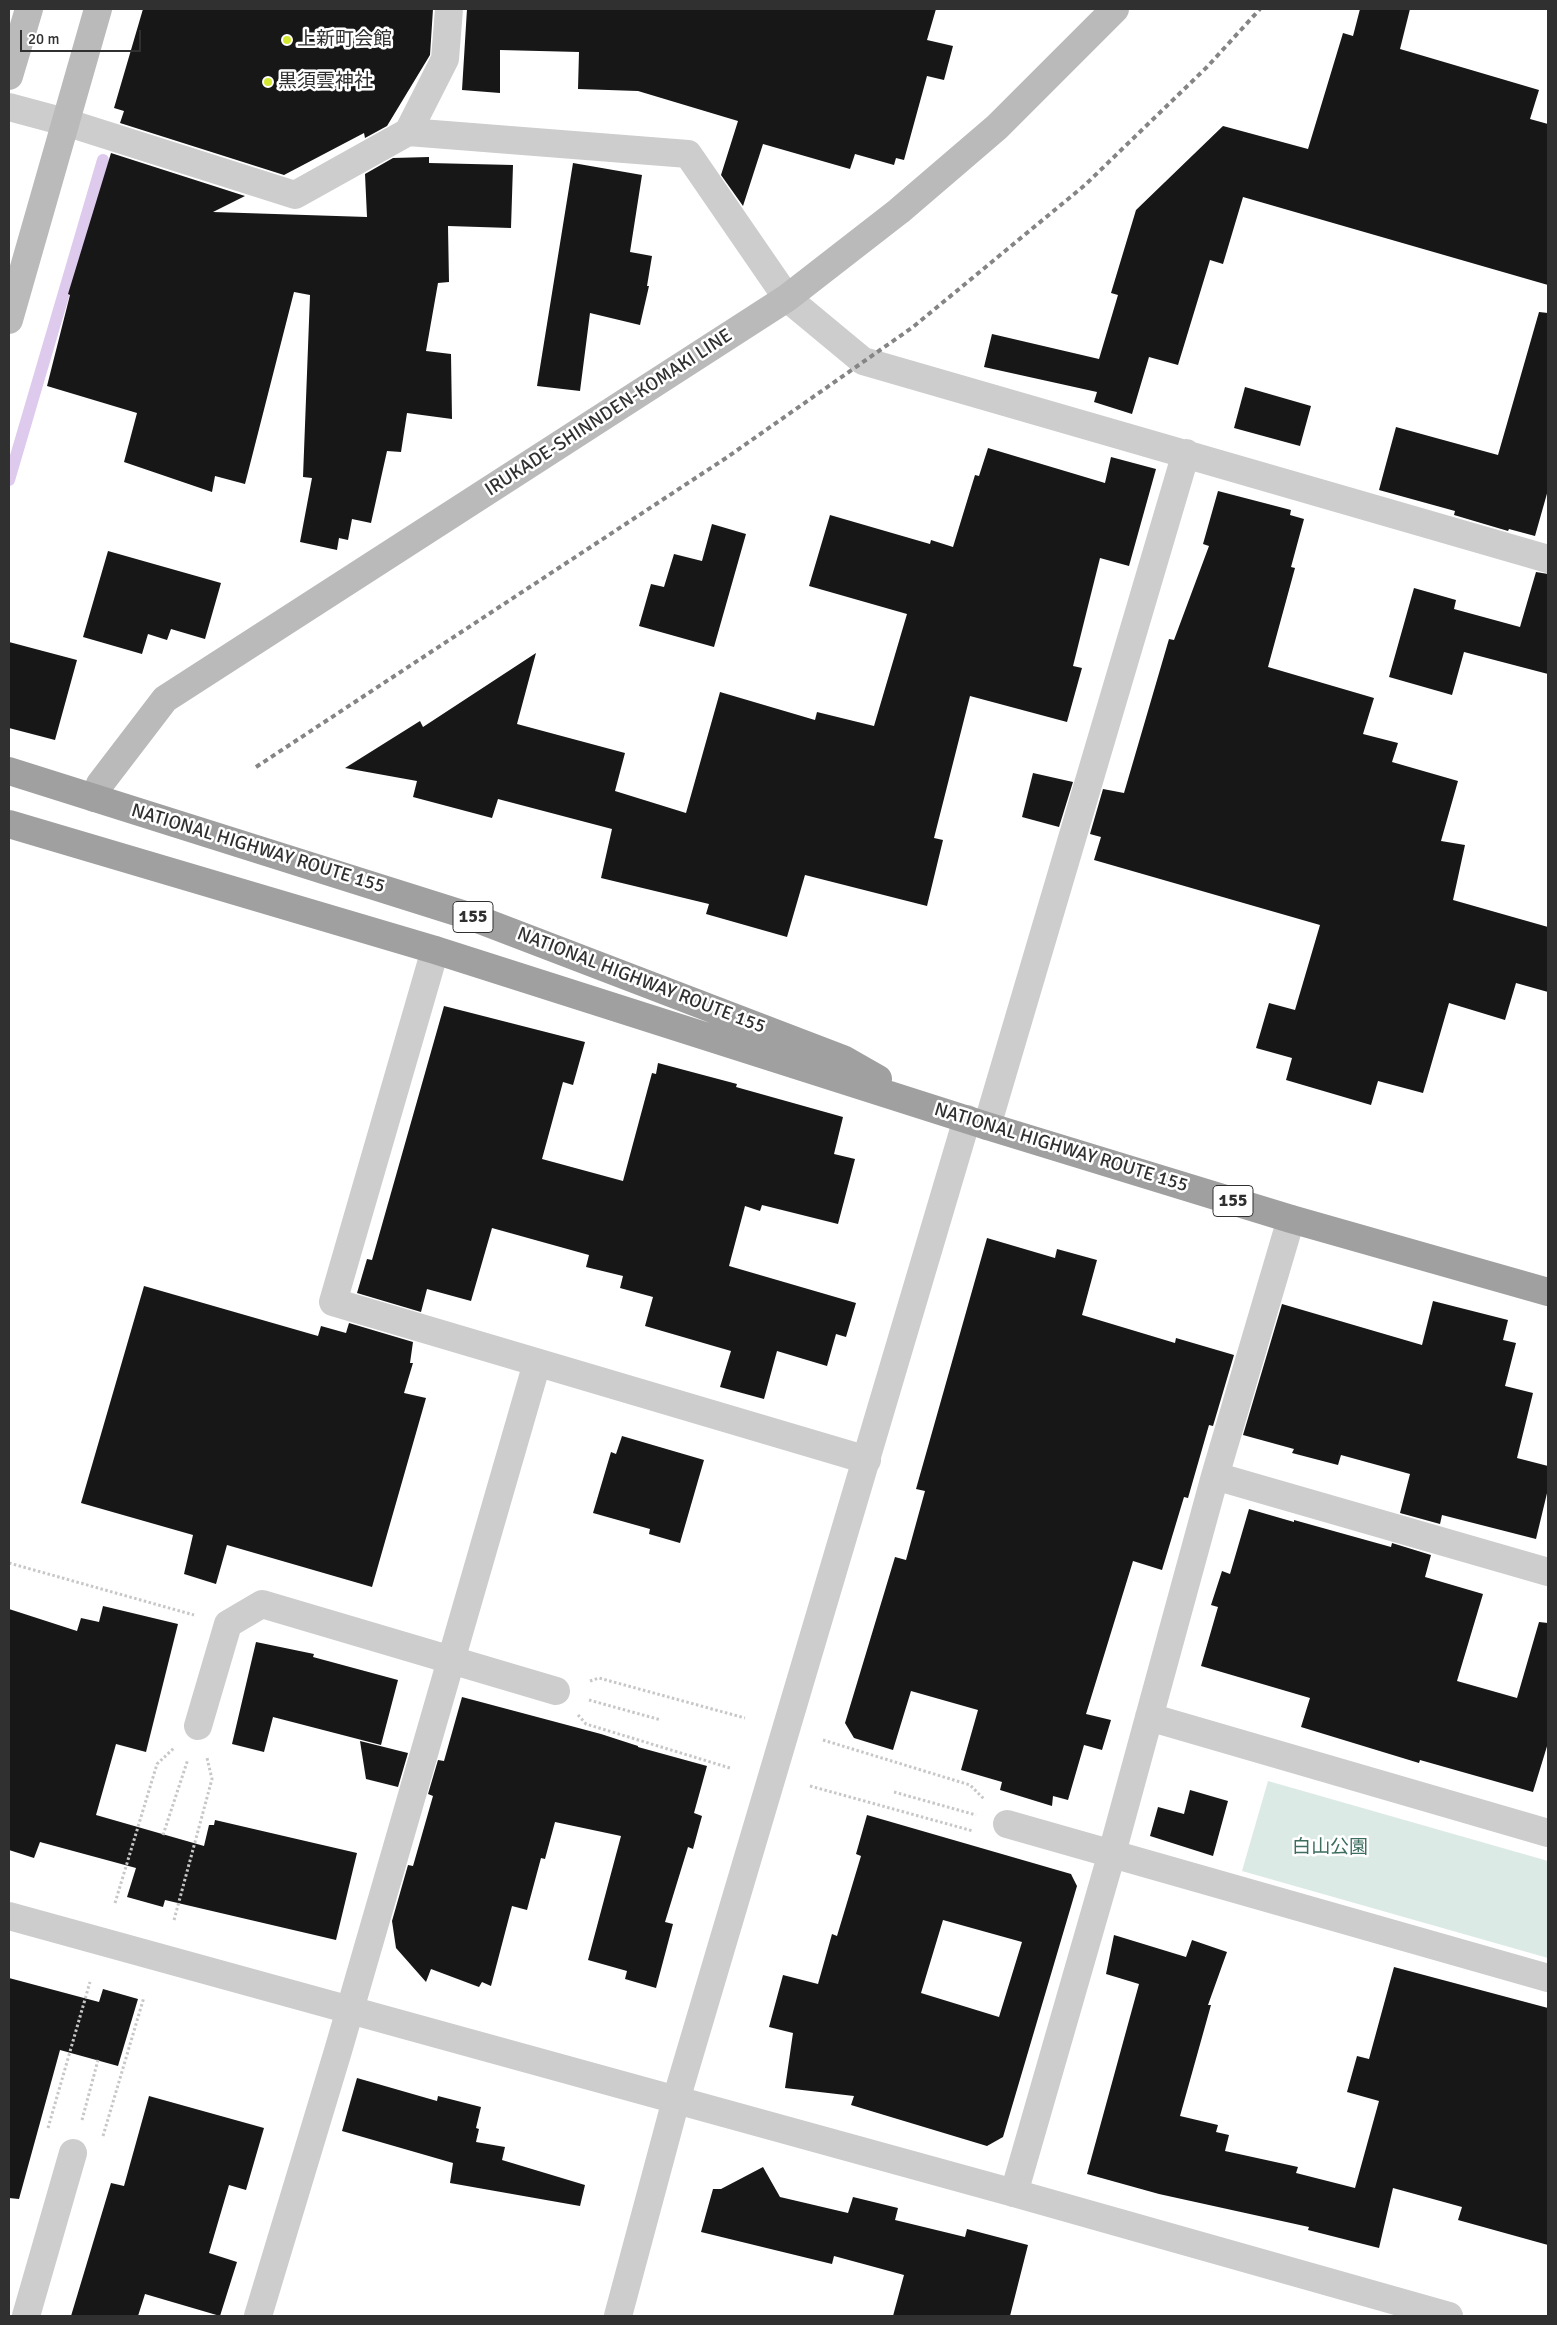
<!DOCTYPE html>
<meta charset="utf-8">
<style>
body{margin:0}
#map{position:relative;width:1557px;height:2325px;overflow:hidden;background:#fff;font-family:Signika,sans-serif}
canvas{display:block}
.frame{position:absolute;inset:0;border:10px solid #303030;pointer-events:none}
.scale{position:absolute;left:20px;top:30px;width:121px;height:22px;box-sizing:border-box;border:2px solid #303030;border-top:0;padding-left:6px;font-size:15px;line-height:18px;white-space:nowrap;color:#303030;-webkit-text-stroke:4px #fff;paint-order:stroke}
</style>
<div id="map">
<canvas width="1557" height="2325"></canvas>
<div class="frame"></div>
<div class="scale">20 m</div>
</div>
<script>
const c = document.querySelector('canvas').getContext('2d');
c.lineJoin = 'round';
function fill(path, color) { c.fillStyle = color; c.fill(path, 'evenodd'); }
function stroke(path, color, width, dash) { c.strokeStyle = color; c.lineWidth = width; c.lineCap = dash ? 'butt' : 'round'; c.setLineDash(dash || []); c.stroke(path); }
function write(font, color, halo, rows, align = 'center') {
  c.font = font + ' Signika,"Noto Sans JP",sans-serif'; c.lineWidth = 5; c.setLineDash([]); c.textBaseline = 'middle'; c.strokeStyle = halo; c.fillStyle = color; for (const [text, x, y, turn = 0] of rows) {
    c.save(); c.translate(x, y); c.rotate((+turn || 0) * Math.PI / 180); c.textAlign = isNaN(turn) ? turn : align; if (halo) c.strokeText(text, 0, 0); c.fillText(text, 0, 0); c.restore();
  }
}
fill(new Path2D(`
 M1268,1781L1548,1861V1958L1242,1871Z`), '#dbeae5');
stroke(new Path2D(`
 M9,480L103,160`), '#decaed', 12);
fill(new Path2D(`
 M143,9H433L430,55L387,126L365,138L364,133L284,175L120,123L124,111L114,108Z
 M467,9H936L927,40L953,46L944,80L927,76L904,160L896,158L894,165L855,154L850,169L763,144L743,206L721,175L738,121L638,91L578,89L579,52L500,50V93L462,90Z
 M1360,9H1410L1400,49L1539,90L1530,119L1548,124V285L1243,197L1223,264L1210,260L1178,365L1149,357L1132,414L1094,402L1097,392L984,367L992,334L1099,359L1118,295L1111,293L1136,210L1223,126L1308,149L1343,33L1353,36Z
 M111,153L245,196L213,212L367,217L365,174L393,158L429,157V163L513,165L511,228L448,226L449,282L438,283L426,351L451,354L452,419L407,413L401,452L387,451L371,523L352,519L348,540L339,538L337,550L300,542L312,478L303,477L310,295L294,292L245,484L215,476L212,492L124,462L137,413L47,386L70,295L68,294Z
 M573,163L642,175L630,252L652,256L647,286H649L640,325L590,313L580,391L537,386Z
 M1539,312L1548,313V490L1535,536L1509,529L1508,531L1454,515L1455,511L1379,490L1396,427L1498,455Z
 M1245,387L1311,406L1300,446L1234,428Z
 M988,448L1105,483L1111,457L1156,469L1129,566L1100,558L1073,666L1082,668L1067,722L970,696L934,838L943,840L927,906L805,875L787,937L706,914L709,904L601,878L612,829L498,799L492,818L413,797L417,781L345,768L420,721L423,727L536,653L517,724L625,753L615,791L686,813L720,692L815,720L817,712L874,726L907,614L809,586L830,515L930,544L931,540L953,547L975,475L979,476Z
 M1218,491L1291,510L1290,515L1304,519L1291,567L1295,568L1268,667L1374,698L1363,734L1398,743L1392,762L1458,781L1441,841L1465,845L1453,900L1548,927V992L1516,983L1505,1020L1449,1003L1423,1093L1378,1081L1371,1105L1286,1080L1292,1058L1256,1048L1269,1003L1295,1010L1320,925L1094,860L1101,837L1090,834L1103,789L1124,793L1169,639L1174,640L1209,546L1203,544Z
 M712,524L746,534L714,647L639,626L651,584L664,587L674,554L702,561Z
 M108,551L221,583L205,639L171,629L167,640L148,634L142,654L83,637Z
 M1536,572L1548,574V674L1464,652L1452,695L1389,677L1414,588L1456,600L1454,609L1520,627Z
 M9,642L77,660L55,740L9,728Z
 M1033,773L1073,782L1059,827L1022,817Z
 M444,1006L585,1042L573,1085L563,1082L542,1159L623,1181L652,1073L656,1074L658,1063L737,1084L736,1087L843,1117L834,1154L855,1159L838,1224L762,1205L760,1211L745,1206L729,1266L856,1303L846,1337L836,1334L827,1366L777,1351L764,1399L720,1387L731,1351L645,1326L653,1297L620,1288L623,1276L586,1267L589,1255L492,1228L471,1301L427,1289L421,1312L357,1293L367,1259L372,1260Z
 M987,1238L1055,1258L1057,1249L1097,1260L1082,1315L1175,1343L1176,1338L1234,1355L1213,1426L1209,1425L1188,1498L1184,1497L1162,1570L1133,1561L1086,1714L1111,1720L1102,1750L1084,1745L1068,1800L1053,1796L1052,1806L1000,1790L1002,1782L961,1770L978,1710L911,1691L893,1750L854,1738L845,1723L895,1557L906,1560L925,1491L916,1489Z
 M144,1286L318,1336L321,1326L346,1333L349,1323L413,1342L410,1363H413L404,1393L426,1398L372,1587L227,1545L216,1584L184,1574L193,1535L81,1503Z
 M1433,1301L1508,1320L1503,1340L1516,1343L1505,1386L1533,1393L1517,1458L1548,1466V1489L1536,1539L1442,1515L1440,1524L1400,1513L1410,1474L1341,1455L1338,1465L1292,1453L1294,1449L1243,1435L1282,1304L1422,1345Z
 M622,1436L704,1460L680,1543L649,1534L650,1529L593,1513L611,1452L616,1454Z
 M1249,1509L1294,1522V1520L1391,1547L1392,1543L1431,1555L1425,1577L1483,1594L1457,1681L1517,1698L1539,1622L1548,1623V1743L1533,1792L1420,1760L1419,1763L1301,1727L1310,1698L1201,1666L1218,1607L1211,1605L1222,1571L1230,1574Z
 M103,1606L178,1624L146,1752L116,1744L96,1815L204,1846L209,1825H214L215,1820L357,1853L336,1940L165,1900L163,1907L127,1897L136,1868L40,1842L34,1858L9,1850V1609L77,1631L81,1618L99,1622Z
 M256,1642L314,1654L313,1657L398,1680L381,1745L273,1717L264,1752L232,1744Z
 M462,1697L601,1734L638,1746V1747L707,1766L694,1813L702,1816L693,1849L688,1847L665,1922L673,1924L656,1988L625,1979L627,1971L588,1960L621,1836L555,1822L545,1859L541,1858L527,1910L512,1906L491,1986L482,1982L479,1987L431,1969L426,1982L396,1948L392,1921L408,1865L413,1866L433,1796L428,1794L438,1760L444,1761Z
 M360,1741L408,1753L398,1787L366,1779Z
 M1190,1790L1228,1801L1213,1856L1150,1836L1158,1807L1184,1814Z
 M867,1815L1071,1874L1077,1886L1003,2137L987,2146L851,2105L854,2096L785,2088L793,2033L769,2027L783,1975L818,1984L832,1934L837,1936L861,1856L856,1854ZM943,1920L1022,1942L999,2017L921,1993Z
 M1114,1935L1186,1957L1192,1940L1227,1952L1208,2005H1211L1180,2116L1218,2125L1216,2132L1229,2135L1225,2151L1298,2167L1296,2173L1355,2188L1379,2101L1347,2092L1357,2056L1369,2059L1394,1967L1548,2008V2245L1458,2220L1462,2207L1393,2188L1379,2248L1308,2230L1309,2227L1159,2194L1087,2174L1139,1984L1106,1974Z
 M9,1978L99,2002L103,1989L138,1999L118,2066L60,2050L19,2199L9,2198Z
 M357,2078L437,2101L438,2096L481,2107L476,2128L479,2129L476,2142L505,2147L502,2160L585,2185L580,2206L450,2183L453,2163L342,2131Z
 M149,2096L264,2128L246,2190L229,2185L209,2253L237,2262L220,2316L145,2294L138,2316H71L111,2183L124,2186Z
 M763,2167L780,2197L848,2213L853,2197L898,2208L895,2220L965,2237L967,2229L1028,2245L1010,2316H893L904,2275L834,2256L832,2264L701,2232L713,2189H721Z`), '#171717');
stroke(new Path2D(`
 M9,1563L194,1615
 M590,1681L599,1678L745,1718
 M589,1700L661,1720
 M578,1715L586,1724L730,1768
 M823,1740L970,1785L985,1800
 M810,1786L973,1831
 M894,1792L976,1815
 M163,1835L188,1759
 M115,1903L157,1764L174,1748
 M174,1920L212,1779L207,1758
 M82,2120L98,2060
 M48,2128L90,1982
 M103,2136L144,1997`), '#c7c7c7', 3, [2.5, 2.5]);
stroke(new Path2D(`
 M198,1726L228,1624L262,1604L556,1691
 M1007,1824L1548,1978
 M26,2316L73,2153`), '#cdcdcd', 28);
stroke(new Path2D(`
 M65,122L295,195L408,132L688,154L787,298L863,361L1548,559
 M408,132L445,59L449,9
 M435,950L333,1302L867,1460
 M987,1126L1186,453
 M1215,1476L1548,1572
 M1149,1717L1548,1833
 M1014,2193L1112,1853L1215,1476L1291,1219
 M258,2316L338,2051L537,1363`), '#cdcdcd', 28);
stroke(new Path2D(`
 M9,107L65,122
 M9,1916L1014,2193L1449,2316
 M618,2316L676,2100L967,1119`), '#cdcdcd', 28);
stroke(new Path2D(`
 M9,76L29,9
 M9,320L98,9
 M94,798L100,784L165,699L787,298L899,211L997,127L1115,9`), '#bababa', 28);
stroke(new Path2D(`
 M9,771L472,917L843,1059L878,1079
 M9,824L435,950L987,1126L1291,1219L1548,1292`), '#a0a0a0', 28);
stroke(new Path2D(`
 M256,767L726,458L913,327L1085,185L1207,67L1260,9`), '#858585', 4, [5, 4]);
for (const [x, y, r, color] of [
 [287,40,5,"#d4e831"],
 [268,82,5,"#d4e831"]
]) { const dot = new Path2D(); dot.arc(x, y, r, 0, 2 * Math.PI); c.fillStyle = color; c.fill(dot); stroke(dot, '#fff', 2); }
for (const [x, y, w] of [
 [473,917,40],
 [1233,1201,40]
]) { const box = new Path2D(); box.roundRect(x - w / 2, y - 15.5, w, 31, 4); c.fillStyle = '#fff'; c.fill(box); stroke(box, '#303030', 1); }
write('bold 18px', '#303030', null, [
 ["155",473,917],
 ["155",1233,1201]
]);
write('19px', '#303030', '#fff', [
 ["上新町会館",297,40],
 ["黒須雲神社",278,82]
], 'left');
write('19px', '#303030', '#fff', [
 ["IRUKADE-SHINNDEN-KOMAKI LINE",609,413,-33],
 ["NATIONAL HIGHWAY ROUTE 155",258,849,17],
 ["NATIONAL HIGHWAY ROUTE 155",641,981,21],
 ["NATIONAL HIGHWAY ROUTE 155",1061,1148,17]
]);
write('19px', '#3c6d5f', '#fff', [
 ["白山公園",1330,1848]
]);
</script>
